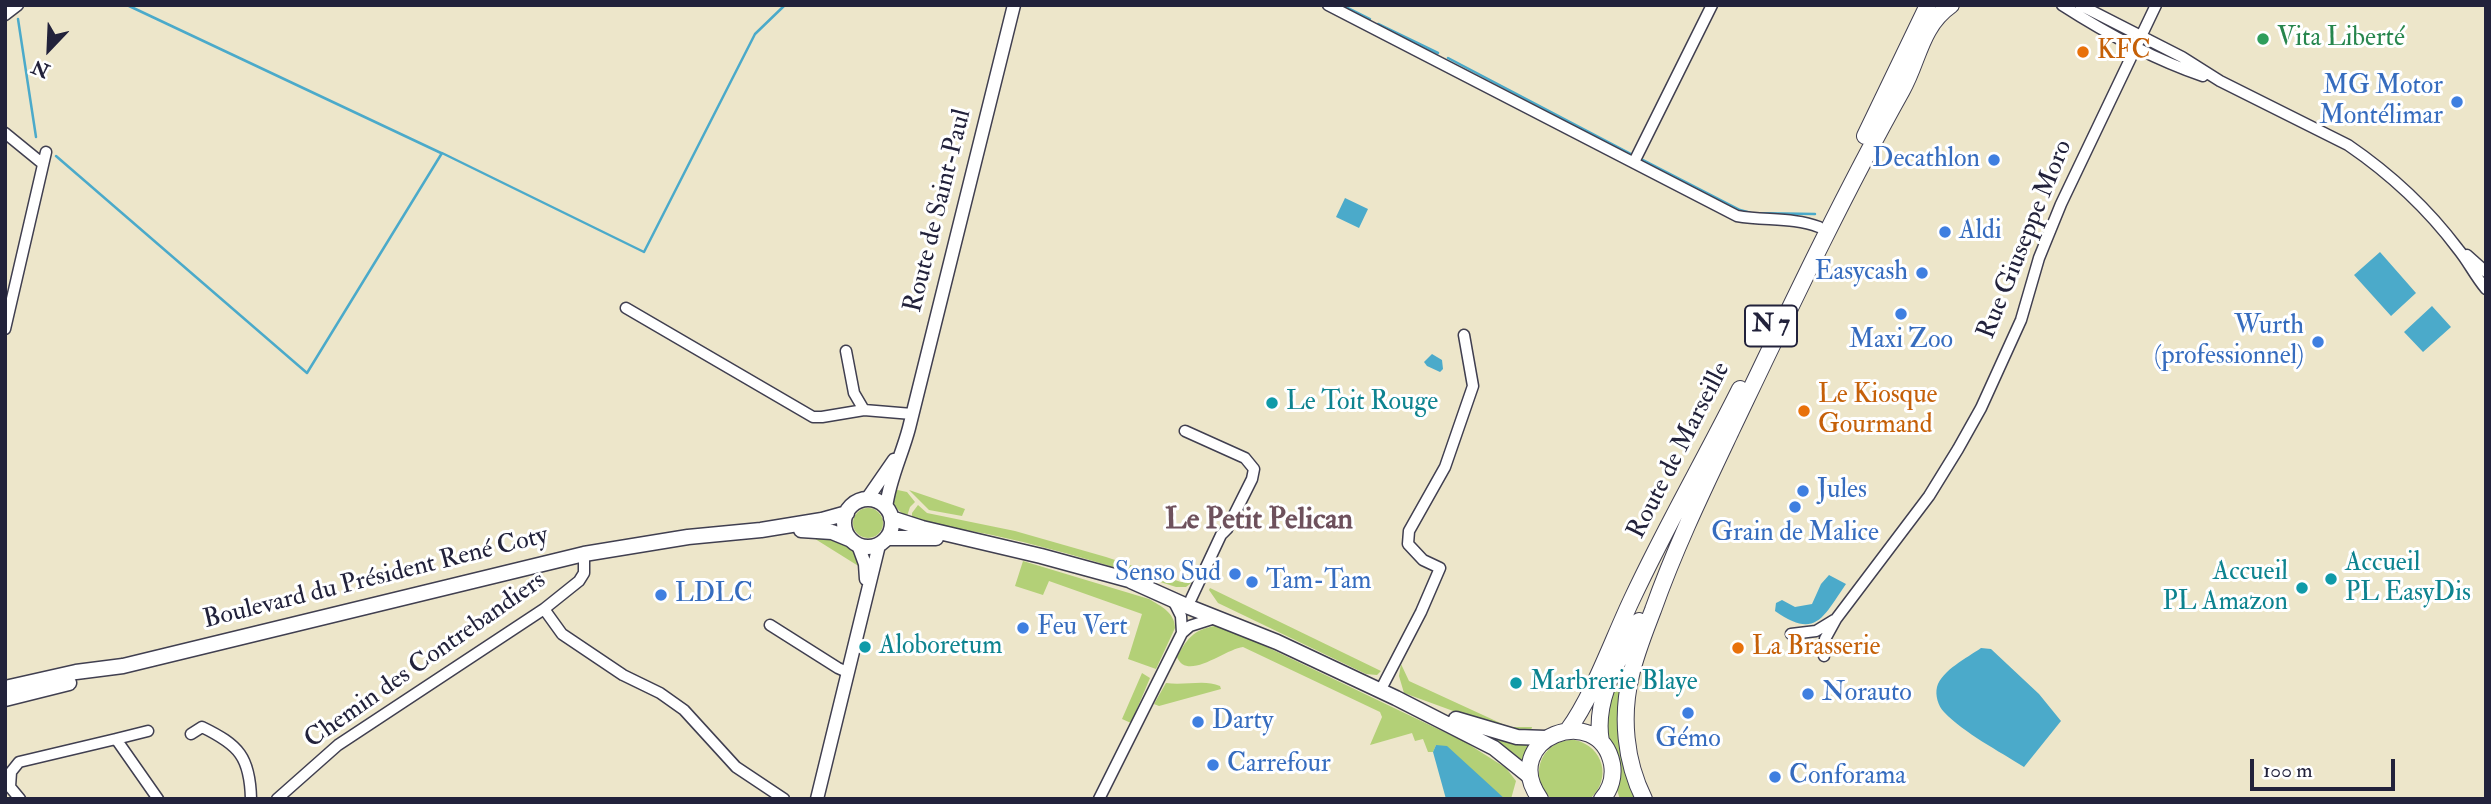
<!DOCTYPE html>
<meta charset="utf-8">
<style>
body{margin:0}
#map{position:relative;width:2491px;height:804px;overflow:hidden;background:#ede6ca;font-family:"IM FELL Double Pica",serif}
canvas{display:block}
.frame{position:absolute;inset:0;border:7px solid #22223b;pointer-events:none}
.north{position:absolute;left:14px;top:14px;width:70px;height:70px;-webkit-text-stroke:5px #fff;paint-order:stroke;rotate:203deg;font-size:19px;font-weight:700;line-height:28px;text-align:center;color:#22223b}
.north::after{content:'';display:block;margin:auto;width:24px;height:32px;background:#22223b;clip-path:polygon(50% 0,100% 100%,50% 72%,0 100%)}
.scale{position:absolute;left:2250px;top:759px;width:145px;height:32px;box-sizing:border-box;border:4px solid #22223b;border-top:0;padding-left:9px;font-size:21px;line-height:24px;white-space:nowrap;color:#22223b;-webkit-text-stroke:5px #fff;paint-order:stroke}
</style>
<div id="map">
<canvas width="2491" height="804"></canvas>
<div class="frame"></div>
<div class="north">N</div>
<div class="scale">100 m</div>
</div>
<script>
const c = document.querySelector('canvas').getContext('2d');
c.lineJoin = 'round';
function fill(path, color) { c.fillStyle = color; c.fill(path, 'evenodd'); }
function stroke(path, color, width, dash) { c.strokeStyle = color; c.lineWidth = width; c.lineCap = dash ? 'butt' : 'round'; c.setLineDash(dash || []); c.stroke(path); }
function write(font, color, halo, rows, align = 'center') {
  c.font = font + ' "IM FELL Double Pica",serif'; c.lineWidth = 6; c.setLineDash([]); c.textBaseline = 'middle'; c.strokeStyle = halo; c.fillStyle = color; for (const [text, x, y, turn = 0] of rows) {
    c.save(); c.translate(x, y); c.rotate((+turn || 0) * Math.PI / 180); c.textAlign = isNaN(turn) ? turn : align; if (halo) c.strokeText(text, 0, 0); c.fillText(text, 0, 0); c.restore();
  }
}
fill(new Path2D(`
 M893,489L907,492L915,502L910,507L907,516C895,510 891,502 893,489Z
 M909,490L965,509L962,516L929,510Z
 M918,505L927,513L1015,531L1106,557L1181,582L1190,580L1191,583L1186,587H1176C1118,568 1060,550 1001,537C972,530 941,528 912,519V513Z
 M853 523a15 15 0 1 1 30 0a15 15 0 1 1-30 0Z
 M812,537C819,538 828,536 835,538C847,541 858,555 860,567Z
 M1023,561L1149,599C1161,606 1175,613 1175,628L1156,669L1128,659L1142,614L1049,581L1043,595L1015,586Z
 M1210,588L1381,671L1377,675L1366,674L1218,603L1209,590Z
 M1644,620L1629,659L1638,799H1620L1617,790L1618,770L1604,732L1605,701Z
 M1221,625L1465,742L1506,768L1516,781L1511,799H1505L1436,745L1433,752H1428L1423,739L1415,741L1412,733L1370,745L1382,717L1380,712L1243,647C1225,649 1187,682 1177,657C1189,635 1195,629 1221,625Z
 M1401,664L1409,681L1509,727H1532L1531,731H1508L1404,693L1399,676Z
 M1142,673L1150,678L1131,723L1122,719Z
 M1166,683C1185,686 1204,679 1220,686L1221,689L1159,706L1154,704Z
 M1470,729L1497,739L1529,744L1522,763Z
 M1575,740C1604,747 1612,779 1590,799H1552C1526,777 1542,738 1575,740Z`), '#b3d077');
fill(new Path2D(`
 M1345,198L1368,209L1359,228L1336,217Z
 M2380,252L2416,293L2391,316L2354,275Z
 M2432,306L2451,327L2423,352L2404,332Z
 M1432,354L1442,360L1443,369L1440,372L1427,366L1424,362Z
 M1829,575L1846,584C1823,617 1816,640 1775,611L1776,603L1782,600L1795,607L1812,604L1821,584Z
 M1981,648L1991,649L2039,694L2061,721L2024,767C1999,751 1964,733 1944,712C1938,706 1935,695 1937,687C1942,670 1967,658 1981,648Z
 M1436,745L1447,746L1505,799H1446L1433,752Z`), '#4baaca');
stroke(new Path2D(`
 M127,5L441,153
 M1342,5L1370,19
 M18,19L36,137
 M1378,24L1438,53
 M1448,58L1631,154
 M56,156L307,373L442,153L644,252L755,34L785,5
 M1643,160L1740,210L1751,213L1815,214`), '#4baaca', 2.5);
const minor = new Path2D(`
 M1328,5L1737,216C1765,221 1793,217 1819,227
 M2062,5C2107,34 2153,59 2203,76
 M2080,5L2182,57L2220,81L2348,145C2389,173 2428,209 2458,249C2468,261 2475,276 2486,289
 M5,15L18,5
 M5,133L43,164
 M1634,162L1712,5
 M2467,255L2486,272
 M626,308L813,417H822L864,410L912,414
 M5,329L46,152
 M846,351L854,393L864,410
 M1185,431L1245,458L1254,469L1252,479L1227,529L1221,535L1191,599
 M1173,600L1181,616L1182,633
 M544,609L562,634L623,675L660,693L684,710L736,767L784,799
 M770,625L838,668L847,672
 M1791,634L1816,631L1834,620
 M1824,656L1825,639L1836,619L1929,496L1958,449L1981,408L2021,320L2039,258L2061,204L2156,5
 M1380,691L1421,612L1440,568L1423,560L1408,544L1409,531L1445,467L1473,386L1464,335
 M191,734L202,727C239,745 250,757 251,799
 M116,739L148,731
 M20,799L10,787L11,772L19,762L116,739L158,799
 M277,799L338,745L544,609L579,581L584,573V554
 M1099,799L1182,633L1190,626L1215,618`);
const tertiary = new Path2D(`
 M867,499L894,460
 M886,508C889,480 902,455 909,428L1014,5
 M858,545L865,564L866,579
 M817,799L879,545`);
const secondary = new Path2D(`
 M844 523a24 24 0 1 1 48 0a24 24 0 1 1-48 0Z
 M891,518L922,528L1041,556L1140,583
 M801,530L832,532L849,539
 M887,538H936
 M1131,581L1189,607L1277,642L1396,698L1494,748L1530,777
 M5,688L76,672L123,666L584,554L688,537L761,530L822,520L847,513
 M5,699L69,683
 M1456,719L1517,737L1546,738`);
const primary = new Path2D(`
 M1865,136L1928,5
 M1568,730C1593,696 1613,639 1632,599C1665,528 1705,459 1740,389
 M1601,742C1593,698 1620,658 1639,621
 M1540,799C1497,738 1599,700 1612,764C1614,776 1611,789 1602,799
 M1644,799C1625,761 1621,716 1631,675C1636,653 1645,631 1653,610C1675,548 1703,490 1731,431C1786,316 1840,201 1902,90C1919,60 1920,27 1951,5`);
stroke(minor, '#403f50', 13);
stroke(tertiary, '#403f50', 15);
stroke(secondary, '#403f50', 17);
stroke(primary, '#403f50', 18);
stroke(minor, '#fff', 10);
stroke(tertiary, '#fff', 12);
stroke(secondary, '#fff', 14);
stroke(primary, '#fff', 16);
for (const [x, y, r, color] of [
 [2263,39,7,"#2e9e5b"],
 [2083,52,7,"#e8710a"],
 [2457,102,7,"#3f7fe0"],
 [1994,160,7,"#3f7fe0"],
 [1945,232,7,"#3f7fe0"],
 [1922,273,7,"#3f7fe0"],
 [1901,314,7,"#3f7fe0"],
 [2318,342,7,"#3f7fe0"],
 [1272,403,7,"#0f9aa8"],
 [1804,411,7,"#e8710a"],
 [1803,491,7,"#3f7fe0"],
 [1795,507,7,"#3f7fe0"],
 [1235,574,7,"#3f7fe0"],
 [2331,579,7,"#0f9aa8"],
 [1252,582,7,"#3f7fe0"],
 [2302,588,7,"#0f9aa8"],
 [661,595,7,"#3f7fe0"],
 [1023,628,7,"#3f7fe0"],
 [865,647,7,"#0f9aa8"],
 [1738,648,7,"#e8710a"],
 [1516,683,7,"#0f9aa8"],
 [1808,694,7,"#3f7fe0"],
 [1688,713,7,"#3f7fe0"],
 [1198,722,7,"#3f7fe0"],
 [1213,765,7,"#3f7fe0"],
 [1775,777,7,"#3f7fe0"]
]) { const dot = new Path2D(); dot.arc(x, y, r, 0, 2 * Math.PI); c.fillStyle = color; c.fill(dot); stroke(dot, '#fff', 2.5); }
for (const [x, y, w] of [
 [1771,326,52]
]) { const box = new Path2D(); box.roundRect(x - w / 2, y - 20.5, w, 41, 5); c.fillStyle = '#fff'; c.fill(box); stroke(box, '#22223b', 2); }
write('bold 24px', '#22223b', null, [
 ["N 7",1771,326]
]);
write('26px', '#27864d', '#fff', [
 ["Vita Liberté",2277,39]
], 'left');
write('26px', '#c56008', '#fff', [
 ["KFC",2097,52],
 ["Le Kiosque",1818,396],
 ["Gourmand",1818,426],
 ["La Brasserie",1752,648]
], 'left');
write('26px', '#366cbe', '#fff', [
 ["MG Motor",2443,87,"right"],
 ["Montélimar",2443,117,"right"],
 ["Decathlon",1980,160,"right"],
 ["Aldi",1959,232],
 ["Easycash",1908,273,"right"],
 ["Wurth",2304,327,"right"],
 ["(professionnel)",2304,357,"right"],
 ["Maxi Zoo",1901,341,"center"],
 ["Jules",1817,491],
 ["Grain de Malice",1795,534,"center"],
 ["Senso Sud",1221,574,"right"],
 ["Tam-Tam",1266,582],
 ["LDLC",675,595],
 ["Feu Vert",1037,628],
 ["Norauto",1822,694],
 ["Darty",1212,722],
 ["Gémo",1688,740,"center"],
 ["Carrefour",1227,765],
 ["Conforama",1789,777]
], 'left');
write('26px', '#22223b', '#fff', [
 ["Route de Saint-Paul",939,211,-76],
 ["Rue Giuseppe Moro",2026,240,-68],
 ["Route de Marseille",1680,451,-63],
 ["Boulevard du Président René Coty",376,579,-14],
 ["Chemin des Contrebandiers",426,661,-35]
]);
write('26px', '#0d838f', '#fff', [
 ["Le Toit Rouge",1286,403],
 ["Accueil",2345,564],
 ["PL EasyDis",2345,594],
 ["Accueil",2288,573,"right"],
 ["PL Amazon",2288,603,"right"],
 ["Aloboretum",879,647],
 ["Marbrerie Blaye",1530,683]
], 'left');
write('bold 30px', '#6e515c', '#fff', [
 ["Le Petit Pelican",1259,522]
]);
</script>
